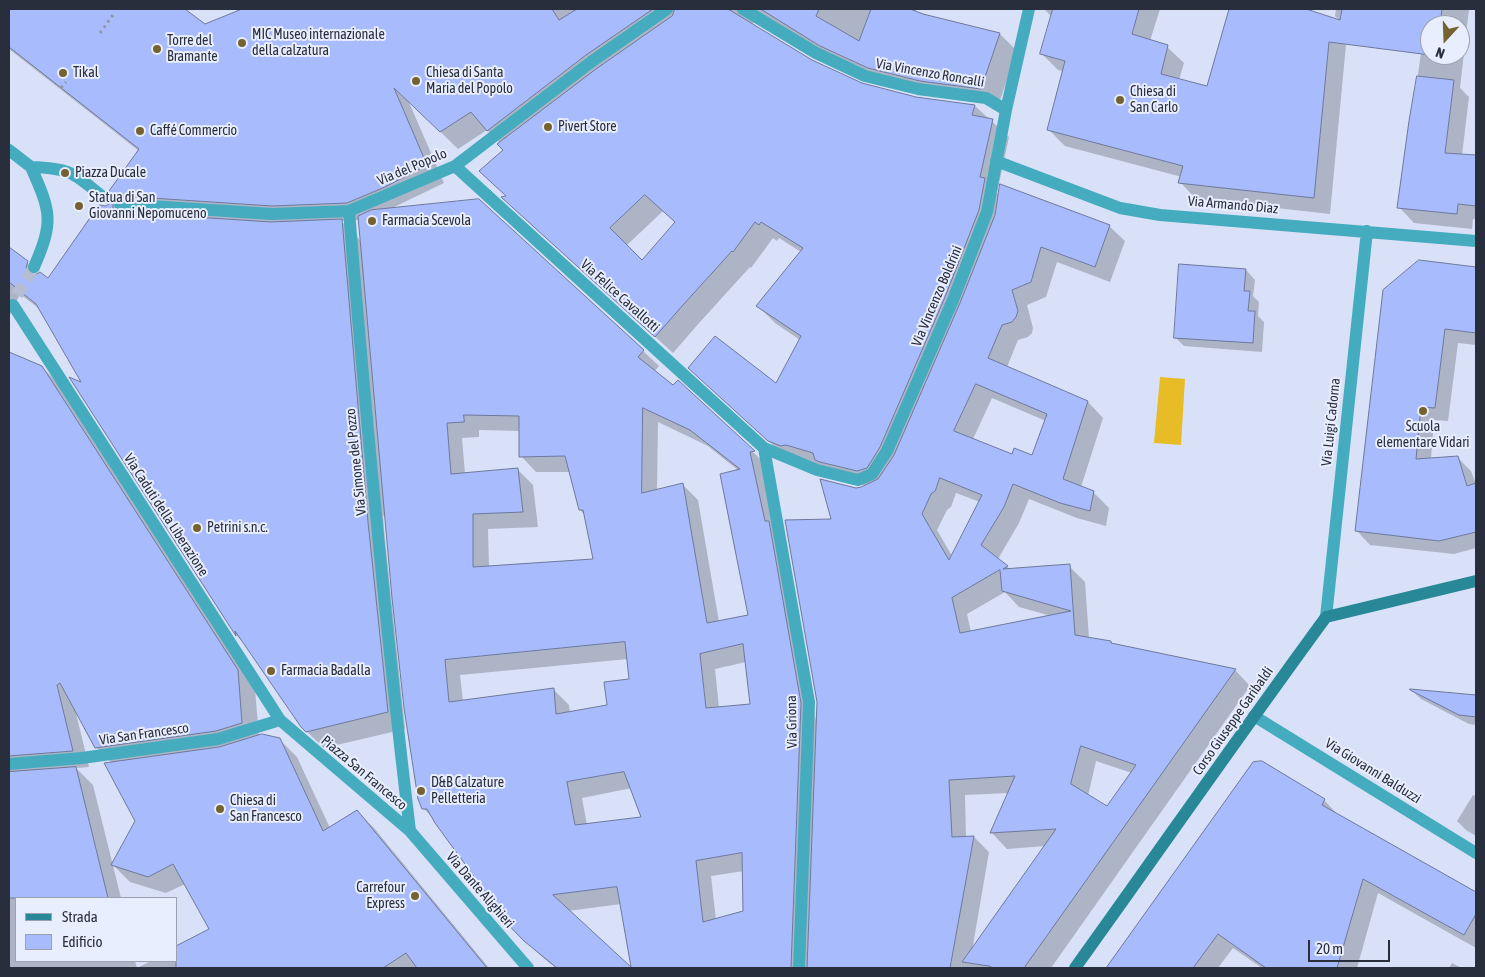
<!DOCTYPE html>
<meta charset="utf-8">
<style>
body{margin:0}
#map{position:relative;width:1485px;height:977px;overflow:hidden;background:#d9e1f8;font-family:"Asap Condensed",sans-serif}
canvas{display:block}
.frame{position:absolute;inset:0;border:10px solid #292e3d;pointer-events:none}
.legend{position:absolute;left:15px;top:897px;width:162px;height:65px;box-sizing:border-box;background:#e9eefe;border:1px solid #9ca1b1;margin:0;padding:6px 9px;list-style:none;font-size:15px;color:#292e3d}
.legend li{display:flex;align-items:center;gap:10px;height:25px}
.legend b{width:25px;border:1px solid #9ca1b1}
.north{position:absolute;left:1420px;top:15px;width:50px;height:50px;box-sizing:border-box;background:#e9eefe;border:1px solid #9ca1b1;border-radius:50%;rotate:200deg;font-size:14px;font-weight:700;line-height:20px;text-align:center;color:#292e3d}
.north::after{content:'';display:block;margin:auto;width:18px;height:22px;background:#746331;clip-path:polygon(50% 0,100% 100%,50% 72%,0 100%)}
.scale{position:absolute;left:1308px;top:940px;width:82px;height:22px;box-sizing:border-box;border:2px solid #292e3d;border-top:0;padding-left:6px;font-size:15px;line-height:18px;white-space:nowrap;color:#292e3d;-webkit-text-stroke:4px #e9eefe;paint-order:stroke}
</style>
<div id="map">
<canvas width="1485" height="977"></canvas>
<div class="frame"></div>
<ul class="legend">
<li><b style="height:6px;background:#288898"></b>Strada</li>
<li><b style="height:14px;background:#a8bcfd"></b>Edificio</li>
</ul>
<div class="north">N</div>
<div class="scale">20 m</div>
</div>
<script>
const c = document.querySelector('canvas').getContext('2d');
c.lineJoin = 'round';
function fill(path, color) { c.fillStyle = color; c.fill(path, 'evenodd'); }
function stroke(path, color, width, dash) { c.strokeStyle = color; c.lineWidth = width; c.lineCap = dash ? 'butt' : 'round'; c.setLineDash(dash || []); c.stroke(path); }
function write(font, color, halo, rows, align = 'center') {
  c.font = font + ' "Asap Condensed",sans-serif'; c.lineWidth = 4; c.setLineDash([]); c.textBaseline = 'middle'; c.strokeStyle = halo; c.fillStyle = color; for (const [text, x, y, turn = 0] of rows) {
    c.save(); c.translate(x, y); c.rotate((+turn || 0) * Math.PI / 180); c.textAlign = isNaN(turn) ? turn : align; if (halo) c.strokeText(text, 0, 0); c.fillText(text, 0, 0); c.restore();
  }
}
fill(new Path2D(`
 M1160,377L1185,379L1181,445L1154,443Z`), '#e7bc26');
fill(new Path2D(`
 M9,9H183L204,25L245,9H917L915,12L1000,34L1017,51L998,106L886,85L757,18L753,23L752,26L811,61L861,85L916,98L975,106L1009,137L997,193L1000,195L1109,226L1125,241L1110,282L1057,262L1046,297L1027,305L1033,328L1032,333L1028,337L1018,340L1007,367L1088,402L1103,418L1081,487L1093,492L1109,508L1106,526L1077,518L1029,499L1019,523L998,559L1011,570L1069,566L1085,582L1089,638L1235,670L1250,686L1051,968H632L621,904L568,911L630,968H556L541,956L493,907L496,904L435,820L423,808L385,515L383,516L385,540L405,729L324,748L302,727L247,646L237,636L72,379L84,384L41,310L20,294L9,317V248L39,274L48,279L107,207L112,204L113,195L139,151L9,49ZM408,100L458,149L487,130L500,143L505,151L508,198L520,214L673,353L700,322L750,267L751,268L773,238L777,241L779,238L801,252L758,306L775,323L800,340L777,385H707L787,458L838,479L867,486L856,489L833,520L816,721L784,538L769,467L678,382L673,387L654,372L659,366L643,351L390,209L444,183ZM663,211L676,223L642,262L626,246ZM359,220L361,241L341,221ZM992,398L1046,421L1033,456L1012,455L973,439ZM658,422L708,446L739,471L750,616L719,622L698,500L682,484L657,490ZM479,430L520,431L521,456L536,472H571L580,510L585,515L594,560L489,567L488,529L538,527L533,485L518,470L465,474L462,438L479,437ZM956,493L980,502L952,556L937,530L947,510L951,507ZM1005,592L1019,607L1051,616L971,632L967,614ZM628,659L631,680L609,706L570,713L569,705L554,690L463,701L460,675ZM746,662L751,705L719,708L715,669ZM1096,761L1132,773L1107,807L1088,796ZM632,788L643,818L587,825L582,798ZM1009,793L992,833L1007,849L1045,846L972,951L989,852L974,837H966L965,795ZM744,871L745,912L716,920L711,876Z
 M1044,9H1160L1150,41L1167,47L1184,63L1179,80L1207,88L1230,9L1306,10L1347,34L1330,214L1196,199L1180,182L1182,177L1065,146L1049,130L1063,71L1058,70L1041,53L1052,17Z
 M1336,9H1469L1460,88L1469,97L1462,155L1476,157V219H1473L1472,229L1414,223L1399,207L1421,53L1351,32L1335,16ZM1430,25H1460V55H1430Z
 M1419,261L1476,268V345L1458,343L1448,421L1434,420L1431,459L1457,457L1471,471L1476,484V548L1454,554L1370,545L1357,531Z
 M1246,270L1255,280L1253,296L1259,302L1258,316L1264,322L1262,352L1184,346L1175,337Z
 M13,358L42,367L59,384L255,689L259,736L279,739L297,757L330,828L357,811L374,828L489,968H9V363ZM75,709L96,747L112,763L137,821L113,865L130,882L166,893L185,884L210,929L176,961H151L137,968L135,961H16V898H121L93,785L76,768L89,767Z
 M1411,690L1476,697V725L1469,724L1421,699Z
 M1254,763L1324,800L1339,816L1476,894V948L1378,893L1357,968H1262L1233,948L1218,968H1108Z
 M1473,795L1476,796V836L1466,830L1457,821Z
 M1452,963L1462,968H1449Z`), '#0003');
const building = new Path2D(`
 M9,9H185L205,24L242,9H552L559,20L577,9H653L586,55L487,131L471,112L440,132L394,88L427,165L385,187L347,203L272,206L121,196L113,200V208L119,212L271,222L342,219L368,522L388,712L306,732L301,727L235,631L236,636L69,377L81,382L36,304L9,282V247L28,261L26,268L28,272L35,275L40,272L48,278L99,205L106,206L110,203L112,196L109,191L139,149L9,47Z
 M675,9H728L812,60L862,83L916,97L975,105L972,115L993,119L980,177L985,178L979,210L945,297L880,447L867,468L857,471L820,462L815,460L813,453L786,445L781,446L768,441L688,368L715,336L776,383L801,336L756,306L803,248L761,222L759,225L755,222L733,252L732,251L683,305L655,337L501,197L506,196L479,171L503,150L497,144L596,69L672,16ZM645,195L675,222L642,260L610,228Z
 M761,9H819L816,16L859,41L871,9H910L923,14L1000,33L981,89L920,81L868,68L820,46Z
 M1053,9H1139L1132,34L1168,45L1161,74L1207,86L1229,9H1306L1340,20L1342,9H1442L1440,25H1430V55L1329,42L1314,198L1178,183L1183,166L1047,130L1065,61L1040,54Z
 M1417,76L1454,80L1445,153L1476,155V206L1458,204L1457,214L1397,208L1409,121Z
 M1000,184L1110,225L1095,267L1041,247L1031,282L1012,290L1018,311L1016,317L1012,322L1002,325L988,358L1088,401L1063,479L1094,491L1090,511L1060,503L1013,484L1004,507L981,545L1008,566L1003,569L1070,564L1075,635L1111,641V643L1236,669L1024,968H993L989,966L962,962L1056,829L990,833L1015,776L949,780L952,837L974,836L950,968H807L817,702L785,520L831,519L820,479L856,488L861,487L878,479L894,455L960,303L995,215ZM976,384L1047,414L1032,455L1014,448L1012,454L954,431ZM940,478L982,495L949,560L922,514L931,494L935,491ZM1000,570L1002,591L1071,611L960,633L952,598ZM1081,746L1136,765L1107,806L1071,784Z
 M479,199L644,350L638,357L673,385L678,380L755,451L750,452L765,521H769L801,703L791,968H557L524,941L491,907L494,904L435,823L427,809H422L418,799L404,708L392,598L358,216L371,210ZM643,408L690,430L740,469L720,474L748,615L707,623L683,483L642,493ZM464,415L519,416V457L565,456L579,510H583L593,559L473,567V514L523,512L518,468L451,474L447,423L464,422ZM625,642L629,679L604,682L607,705L556,714L554,688L449,702L445,660ZM743,644L750,704L706,708L700,654ZM624,772L641,817L575,825L567,782ZM742,853L743,911L703,922L696,861ZM617,887L631,967L553,895Z
 M1419,260L1476,267V333L1445,329L1435,408L1421,407L1416,459L1458,456L1467,486L1476,483V532L1439,541L1355,531L1383,290Z
 M1179,264L1246,269L1244,291H1250L1248,311H1255L1253,343L1174,338Z
 M9,352L42,366L238,670L242,723L216,731L95,748L60,683L57,685L73,751L9,756Z
 M1410,689L1476,695V717L1459,715L1410,690Z
 M262,734L280,738L323,831L357,810L487,968H417L406,953L383,968H176V946L209,929L173,864L148,877L111,865L135,821L104,763L219,747Z
 M1262,761L1325,799L1322,805L1476,892V914L1464,935L1363,879L1337,968H1266L1218,934L1193,968H1106L1253,762Z
 M76,767L108,898H9V772Z`);
fill(building, '#a8bcfd');
stroke(building, '#6d789b', 1);
stroke(new Path2D(`
 M17,295L34,267`), '#b6bdd3', 12, [12, 6]);
stroke(new Path2D(`
 M100,33L113,15
 M61,88L66,82`), '#9096aa', 3, [2.5, 4]);
stroke(new Path2D(`
 M743,9L816,53L865,76L918,89L986,98L1006,110
 M9,150L31,167
 M996,161L1120,208L1160,215L1476,241
 M455,166L764,448L817,470L858,480L872,474L887,451L953,300L987,212L1006,110L1029,9
 M120,204L272,214L349,211L455,166L591,62L667,9
 M349,211C366,418 385,624 410,831
 M34,267C54,221 51,212 31,167C70,168 74,173 104,198
 M13,305L280,720L410,831L528,968
 M764,448L809,702L799,968
 M1326,617L1367,231
 M1254,716L1476,853
 M9,764L82,758L218,739L280,720`), '#44acbe', 12);
stroke(new Path2D(`
 M1075,968C1159,851 1241,733 1326,617L1476,581`), '#288898', 12);
for (const [x, y, r, color] of [
 [242,43,5,"#746331"],
 [157,49,5,"#746331"],
 [63,73,5,"#746331"],
 [416,81,5,"#746331"],
 [1120,100,5,"#746331"],
 [548,127,5,"#746331"],
 [140,131,5,"#746331"],
 [65,173,5,"#746331"],
 [79,206,5,"#746331"],
 [372,221,5,"#746331"],
 [1423,411,5,"#746331"],
 [197,528,5,"#746331"],
 [271,671,5,"#746331"],
 [421,791,5,"#746331"],
 [220,809,5,"#746331"],
 [415,896,5,"#746331"]
]) { const dot = new Path2D(); dot.arc(x, y, r, 0, 2 * Math.PI); c.fillStyle = color; c.fill(dot); stroke(dot, '#e9eefe', 2); }
write('14px', '#292e3d', '#e9eefe', [
 ["MIC Museo internazionale",252,35],
 ["della calzatura",252,51],
 ["Torre del",167,41],
 ["Bramante",167,57],
 ["Tikal",73,73],
 ["Chiesa di Santa",426,73],
 ["Maria del Popolo",426,89],
 ["Chiesa di",1130,92],
 ["San Carlo",1130,108],
 ["Pivert Store",558,127],
 ["Caffé Commercio",150,131],
 ["Piazza Ducale",75,173],
 ["Statua di San",89,198],
 ["Giovanni Nepomuceno",89,214],
 ["Farmacia Scevola",382,221],
 ["Scuola",1423,427,"center"],
 ["elementare Vidari",1423,443,"center"],
 ["Petrini s.n.c.",207,528],
 ["Farmacia Badalla",281,671],
 ["D&B Calzature",431,783],
 ["Pelletteria",431,799],
 ["Chiesa di",230,801],
 ["San Francesco",230,817],
 ["Carrefour",405,888,"right"],
 ["Express",405,904,"right"]
], 'left');
write('14px', '#292e3d', '#e9eefe', [
 ["Via Vincenzo Roncalli",930,73,10],
 ["Via del Popolo",412,167,-23],
 ["Via Armando Diaz",1233,205,5],
 ["Via Felice Cavallotti",620,296,42],
 ["Via Vincenzo Boldrini",937,296,-67],
 ["Via Luigi Cadorna",1331,422,-84],
 ["Via Simone del Pozzo",356,462,-96],
 ["Via Caduti della Liberazione",166,515,57],
 ["Corso Giuseppe Garibaldi",1233,721,-55],
 ["Via Griona",792,722,-91],
 ["Via San Francesco",144,734,-8],
 ["Via Giovanni Balduzzi",1373,771,32],
 ["Piazza San Francesco",364,773,40],
 ["Via Dante Alighieri",480,890,49]
]);
</script>
